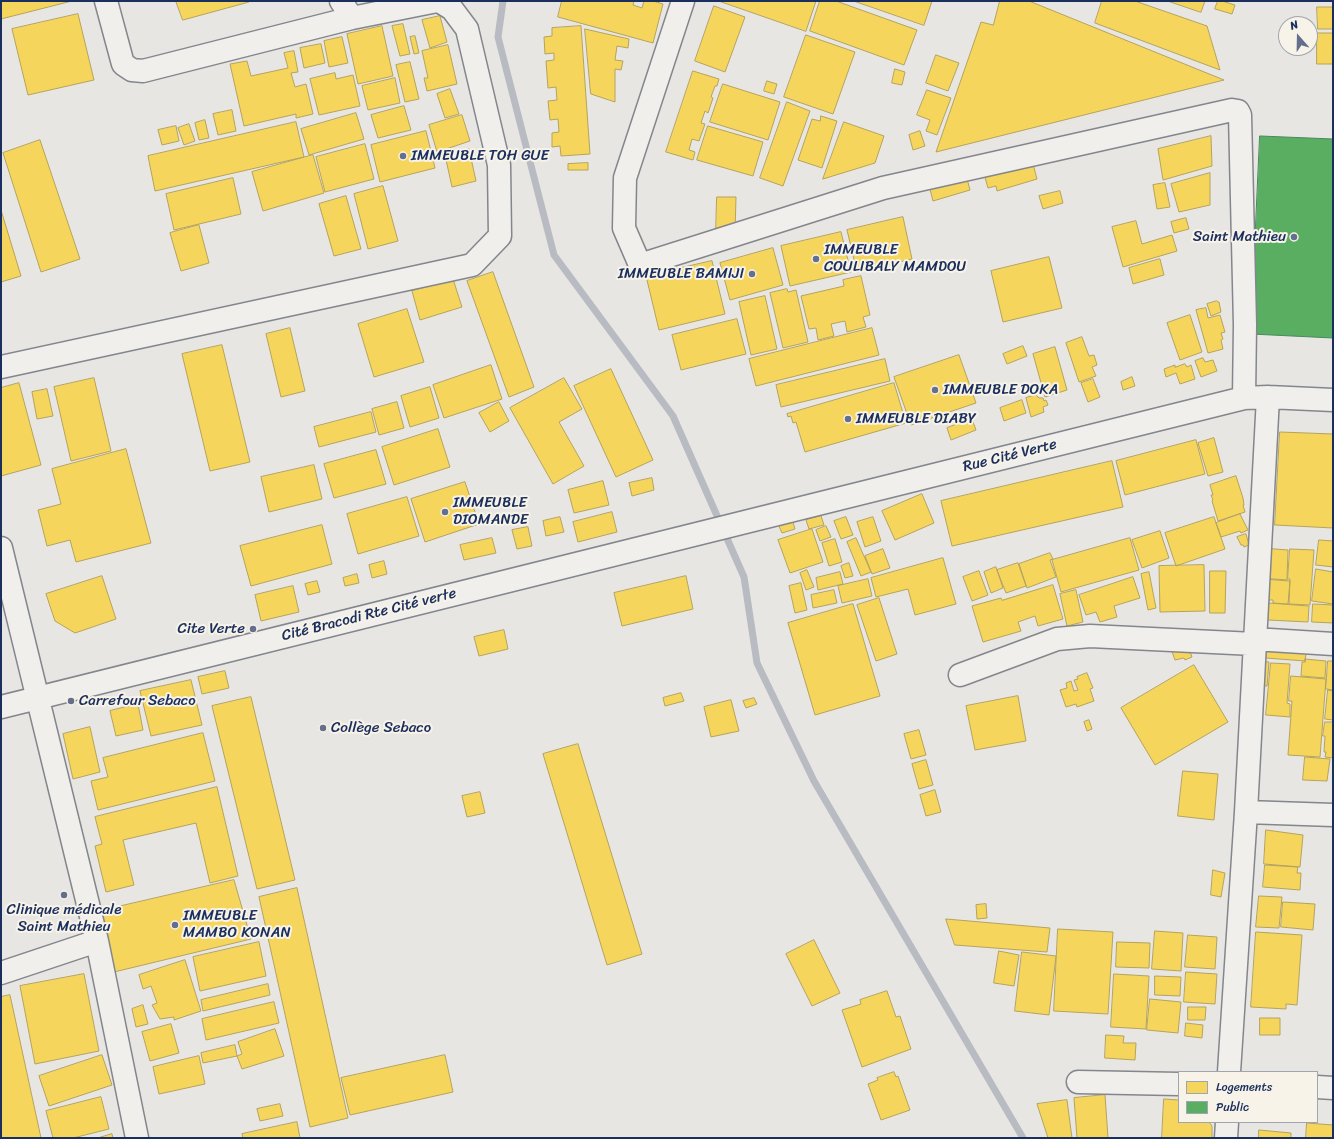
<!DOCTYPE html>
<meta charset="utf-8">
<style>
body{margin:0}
#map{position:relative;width:1334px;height:1139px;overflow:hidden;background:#e8e6e2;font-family:Sriracha,sans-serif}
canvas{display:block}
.frame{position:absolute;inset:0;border:2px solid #1b2f5e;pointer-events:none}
.legend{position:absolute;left:1178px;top:1071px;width:140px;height:52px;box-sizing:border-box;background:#f7f3e8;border:1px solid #9fa5b1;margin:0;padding:5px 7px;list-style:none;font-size:12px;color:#1b2f5e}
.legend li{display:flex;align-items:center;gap:8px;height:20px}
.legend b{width:20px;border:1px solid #9fa5b1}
.north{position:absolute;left:1278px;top:16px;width:40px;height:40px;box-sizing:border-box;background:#f7f3e8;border:1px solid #9fa5b1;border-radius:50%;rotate:340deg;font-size:11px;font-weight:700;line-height:16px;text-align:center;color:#1b2f5e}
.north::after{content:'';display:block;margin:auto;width:14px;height:18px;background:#636f8c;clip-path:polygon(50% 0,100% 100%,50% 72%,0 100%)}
</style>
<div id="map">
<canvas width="1334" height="1139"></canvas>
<div class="frame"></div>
<ul class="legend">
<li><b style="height:11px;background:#f6d55c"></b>Logements</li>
<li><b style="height:11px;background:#5aae61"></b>Public</li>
</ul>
<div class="north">N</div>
</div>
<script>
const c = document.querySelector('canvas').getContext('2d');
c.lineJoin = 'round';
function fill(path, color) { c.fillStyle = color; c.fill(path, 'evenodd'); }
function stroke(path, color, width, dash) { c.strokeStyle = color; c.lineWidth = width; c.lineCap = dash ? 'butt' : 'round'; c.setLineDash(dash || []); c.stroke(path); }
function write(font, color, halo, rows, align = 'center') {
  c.font = font + ' Sriracha,sans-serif'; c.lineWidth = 4; c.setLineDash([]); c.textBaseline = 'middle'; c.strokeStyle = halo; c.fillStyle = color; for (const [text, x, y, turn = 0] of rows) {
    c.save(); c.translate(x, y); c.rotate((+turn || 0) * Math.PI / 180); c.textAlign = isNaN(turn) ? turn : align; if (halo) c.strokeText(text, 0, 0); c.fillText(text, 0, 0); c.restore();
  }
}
const homes = new Path2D(`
 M1,1H72L1,19Z
 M176,1H249V2L183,20Z
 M562,1H634L633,5L642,8L644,1H653L663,4L653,43L558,17Z
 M719,1H816L806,31Z
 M820,1H836L917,30L904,65L810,31Z
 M854,1H932L924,25Z
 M1000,1H1029L1224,80L936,152L981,22L993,25Z
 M1102,1H1135L1207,26L1220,70L1095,23Z
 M1168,1H1205L1201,12Z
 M1218,1H1222L1235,5L1232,14L1215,9Z
 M714,6L745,17L725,72L695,61Z
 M1317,7H1333V29H1318Z
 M78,14L94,80L28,95L12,29Z
 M440,16L447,42L430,48L422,20Z
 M403,24L410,54L400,56L392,26Z
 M382,26L393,76L358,84L347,34Z
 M581,26L590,154L561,156L560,146L552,147V133L559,132L558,119L550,120L548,101L557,100L556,87L548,88L546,61L554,60V53L545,54L544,37L552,36V28Z
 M585,29L629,39L628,48L617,46L615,60L623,61L621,70L615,69V102L591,94Z
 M1317,33H1333V64H1317Z
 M806,35L855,52L833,114L784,97Z
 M415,36L419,53L414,54L410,37Z
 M342,37L348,63L329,67L324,41Z
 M321,44L325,63L304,68L300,48Z
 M448,45L457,84L427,91L424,78H428L422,51Z
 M294,51L298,72L291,73L295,87L306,84L313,114L296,118V114L244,126L230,64L247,61L251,76L288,68L284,53Z
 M936,55L959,63L948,91L926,83Z
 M410,62L419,99L405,102L396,65Z
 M895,69L905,72L902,85L892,83Z
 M693,71L719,79L717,86H715L711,97L713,98L708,113L705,111L701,123L705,124L699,141L692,139L689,150L695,152L693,160L666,152Z
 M335,73L336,79L353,75L360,106L319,115L310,79Z
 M395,78L400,103L368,110L362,86Z
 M767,81L777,84L774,94L764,91Z
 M723,84L780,102L768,140L710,122Z
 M450,89L459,114L445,118L437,94Z
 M927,90L951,98L937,135L926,131L930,120L917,115Z
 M787,102L810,111L783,186L760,178Z
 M404,106L411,130L378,138L371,115Z
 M232,110L236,131L218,135L213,114Z
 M356,113L364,139L309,155L301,129Z
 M462,115L470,141L437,152L429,125Z
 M821,116L837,121L822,168L798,160L812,119L820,121Z
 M205,120L209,138L199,140L195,123Z
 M296,122L304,157L155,191L148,156Z
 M844,122L884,136L875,163L823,179Z
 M189,124L195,141L184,145L178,128Z
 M176,126L179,141L162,145L158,130Z
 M708,126L763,142L753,176L697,160Z
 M426,131L435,168L380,182L371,145Z
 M920,131L925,146L913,150L909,135Z
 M1211,136L1212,166L1163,180L1158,149Z
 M40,140L80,259L41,272L3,153Z
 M365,144L374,179L325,192L316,157Z
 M469,149L476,181L452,187L445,155Z
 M313,155L324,193L263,211L252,172Z
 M1032,160L1037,179L997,191L996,186L988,188L984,174Z
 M588,163V170H568V164Z
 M1210,173V205L1179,212L1171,184Z
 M966,175L970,190L933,201L928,181Z
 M233,178L241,214L174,230L166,194Z
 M1165,183L1170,207L1157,209L1153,185Z
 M383,186L398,241L368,249L354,194Z
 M1060,191L1063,203L1043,209L1039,196Z
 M346,196L361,249L334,256L319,204Z
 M717,197H736L735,234L716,233Z
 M1,210L21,276L1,282Z
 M903,217L912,259L857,272L847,230Z
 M1186,218L1189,229L1174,233L1171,222Z
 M1136,221L1142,244L1172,235L1177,251L1123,267L1112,227Z
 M199,225L209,263L181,271L170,233Z
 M841,232L851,272L790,286L781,246Z
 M773,248L783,285L730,300L720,263Z
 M1049,257L1062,308L1003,322L991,271Z
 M1160,259L1164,275L1133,284L1129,268Z
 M712,261L725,314L659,330L646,276Z
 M493,272L534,387L509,397L467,281Z
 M861,276L870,315L863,317L866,327L847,332L845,321L831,324L834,336L818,340L816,328L809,329L801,296L844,286L843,280Z
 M453,279L462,307L420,320L412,291Z
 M787,289L788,292L796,290L808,342L783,348L770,293Z
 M765,296L777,349L751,355L739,302Z
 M1217,301L1218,302H1219L1221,312L1211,316L1207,304Z
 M1206,308L1208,318L1220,315L1225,332L1221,333L1223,339L1221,340L1223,349L1208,353L1196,310Z
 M407,309L424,362L374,377L358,324Z
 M1190,315L1202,352L1180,360L1167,323Z
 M737,319L746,354L681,370L672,335Z
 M290,328L305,391L281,397L266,334Z
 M872,328L879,355L756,386L749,359Z
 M1082,337L1089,356L1094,355L1097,365L1092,367L1096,376L1079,382L1066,343Z
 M222,345L250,462L210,471L182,354Z
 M1023,346L1027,356L1007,364L1003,354Z
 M1055,347L1067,390L1045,397L1033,354Z
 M959,355L976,403L911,425L894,377Z
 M1203,358L1205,362L1213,360L1217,371L1201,377L1195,361Z
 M885,359L890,381L781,407L776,385Z
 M1185,364L1187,367L1191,365L1195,379L1180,384L1176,373L1166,377L1164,369L1175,365V367Z
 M491,365L502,399L444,418L433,385Z
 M611,369L653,460L616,477L574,386Z
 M1132,377L1135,386L1123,390L1121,382Z
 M94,378L111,451L71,461L54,387Z
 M564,378L582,409L559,422L584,466L553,484L510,408Z
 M1093,379L1100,397L1088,402L1081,383Z
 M19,383L41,465L1,476V388Z
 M894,383L906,423L805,452L796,422L793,423L791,416L788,417L787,414Z
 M430,387L439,418L410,427L401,396Z
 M47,389L53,416L37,419L32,392Z
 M1036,395L1039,398H1043L1044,401L1046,400L1048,405L1043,407L1044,412L1031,417L1026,398Z
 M1022,400L1026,413L1004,421L1000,408Z
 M397,402L404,428L379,435L372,409Z
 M499,402L509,421L490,432L479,413Z
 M371,412L376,432L319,447L314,427Z
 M972,419L976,430L951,440L947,428Z
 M438,429L450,467L394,485L382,447Z
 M1280,432L1333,434V528L1275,525Z
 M1214,438L1223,472L1208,476L1198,443Z
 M1196,440L1205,474L1125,495L1116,461Z
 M126,449L151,543L76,562L70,540L47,546L38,510L61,504L52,469Z
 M376,450L386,484L334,498L324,464Z
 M1112,461L1123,507L952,546L941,501Z
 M314,465L322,499L269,512L261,477Z
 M1236,476L1243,498L1244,505H1243L1245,512L1218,521L1212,501L1213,500L1211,495H1213L1210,485Z
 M652,478L654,490L632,496L629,483Z
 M603,481L609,505L574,513L568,490Z
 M465,482L479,524L425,542L411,499Z
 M922,494L934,523L895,540L882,511Z
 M407,497L419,536L358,554L347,514Z
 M612,512L617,532L578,542L573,522Z
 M1240,514L1248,530L1241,533L1240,531L1221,537L1216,523Z
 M821,516L824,525L809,529L806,520Z
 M560,517L564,532L546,536L543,521Z
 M846,517L853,535L841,539L834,521Z
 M873,517L881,541L865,547L857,522Z
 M1214,517L1225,549L1176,566L1165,533Z
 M792,519L795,529L782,533L778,524Z
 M322,525L332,564L251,586L240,546Z
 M826,526L831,537L820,541L816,530Z
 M528,527L532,546L517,549L512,530Z
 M812,529L823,562L790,573L778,540Z
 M1160,531L1169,558L1142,568L1132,540Z
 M1246,534L1249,545L1244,547L1243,545H1241L1237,537Z
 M492,538L496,553L464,560L460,545Z
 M856,538L871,572L861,576L847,542Z
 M1130,538L1139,570L1061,592L1052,560Z
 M835,539L842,562L829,566L822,543Z
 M1319,540L1333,541V567L1316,565Z
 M1262,548L1288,550L1287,580L1260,578Z
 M883,549L890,568L872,574L865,556Z
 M1290,549L1314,550L1310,605L1289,604L1290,579H1288Z
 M1050,553L1053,559L1050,560L1056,577L1027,588L1019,564Z
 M943,558L956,604L915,615L908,589L876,597L871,578Z
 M384,561L387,574L372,578L369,565Z
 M849,563L853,576L845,578L841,566Z
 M1018,563L1026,586L1006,593L997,570Z
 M1204,565L1205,611L1160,612L1159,566Z
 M996,567L1003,588L991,593L984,572Z
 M1316,569L1333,572V604L1312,601Z
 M807,570L814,587L806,590L800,573Z
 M979,571L988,595L972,601L963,577Z
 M1210,571H1226L1225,613H1210Z
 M840,572L843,584L818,590L816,578Z
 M1149,572L1156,608L1148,610L1141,574Z
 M357,574L359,583L345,586L343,578Z
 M102,576L116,619L75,633L55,621L46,594Z
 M686,576L693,609L622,626L614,593Z
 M1133,577L1140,598L1114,606L1117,617L1100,622L1096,612L1086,615L1079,595Z
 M868,579L872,596L842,603L838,586Z
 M1263,579L1290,581L1288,604L1273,603V600H1262Z
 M317,581L320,592L308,595L305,584Z
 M801,583L807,610L795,613L789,586Z
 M1053,585L1063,619L1038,626L1035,616L1018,622L1021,631L983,642L972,606L1001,598L1002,600Z
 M293,586L299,612L261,621L255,595Z
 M834,590L837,603L813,608L811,595Z
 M1076,590L1083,622L1067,626L1060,594Z
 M879,598L897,654L876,661L857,605Z
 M1269,603L1309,606L1308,622L1268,620Z
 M853,604L880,696L815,715L788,623Z
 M1313,604L1333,605V623L1312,622Z
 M504,630L508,649L479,656L474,637Z
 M1186,641L1192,657L1185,660L1184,658L1175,660L1170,646Z
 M1267,644L1307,647L1305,661L1266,658Z
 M1305,659L1326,661L1325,678L1301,676L1302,662H1305Z
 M1255,661L1269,662L1267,686L1253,685Z
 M1328,661H1333V690L1326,689Z
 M1271,663L1290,664L1287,703L1290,704V717L1266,715Z
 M1194,665L1228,722L1155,765L1121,708Z
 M225,671L229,688L202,694L198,677Z
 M1087,673L1093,688L1090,689L1094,701L1077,707L1076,704L1066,707L1060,690L1067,688L1066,683L1071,681L1074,691L1078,690L1074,680L1078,679L1077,677Z
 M1291,676L1326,679L1320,757L1288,755L1292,701H1289Z
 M191,680L202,725L151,736L140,691Z
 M1328,690L1333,691V720L1325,719Z
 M681,693L684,701L665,706L663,698Z
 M1018,696L1026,741L975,750L966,706Z
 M251,697L295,880L257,889L212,706Z
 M754,698L757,704L746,708L743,701Z
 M731,700L739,731L711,737L704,707Z
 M138,704L143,730L116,736L110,711Z
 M1089,720L1092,729L1087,731L1084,722Z
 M1325,722H1333V758L1325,757L1326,752H1324L1325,736H1323Z
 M90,727L100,772L73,779L63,734Z
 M919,730L926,755L911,759L904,734Z
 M203,733L215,781L98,810L91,781L108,777L103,758Z
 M578,744L642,954L607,965L543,754Z
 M1305,757L1330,759L1327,781L1303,780Z
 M926,760L933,785L919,789L912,764Z
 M1183,771L1218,774L1214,820L1178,816Z
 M217,787L238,876L210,883L196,823L123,840L134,885L106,892L95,846L102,844L95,817Z
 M935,790L941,812L926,816L920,795Z
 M480,792L485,813L467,817L462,796Z
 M1266,830L1303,835L1300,867L1264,864Z
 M1265,865L1298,867L1297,873H1301L1300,890L1263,887Z
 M1213,870L1225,873L1221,897L1211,895Z
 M234,880L251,939L114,972L100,911Z
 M297,888L348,1118L310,1127L259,897Z
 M1259,896L1282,897L1279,928L1256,927Z
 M1283,902L1315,904L1313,930L1281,927Z
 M986,904L987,918L977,919L976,905Z
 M946,919L1050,928L1047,952L955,945Z
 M1058,929L1113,932L1108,1014L1054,1011Z
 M1155,931L1183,933L1181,971L1152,969Z
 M1256,932L1302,935L1297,1005L1286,1004V1009L1251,1007Z
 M1188,935L1217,937L1215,969L1185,967Z
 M814,940L840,993L812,1006L786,954Z
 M259,942L266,976L200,991L193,957Z
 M1117,942L1150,943L1149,968L1116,967Z
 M999,951L1019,955L1014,986L994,983Z
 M1022,952L1056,956L1049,1015L1015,1011Z
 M185,960L201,1011L174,1020V1017L160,1019L152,1005L157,1003L151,986L143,989L139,975Z
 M1186,972L1217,974L1215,1004L1184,1002Z
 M84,974L99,1051L35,1064L20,986Z
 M1114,974L1149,976L1146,1029L1111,1027Z
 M1155,976L1181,977L1180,996L1155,995Z
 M268,984L270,995L203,1011L201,1000Z
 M887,991L896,1017L900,1016L911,1049L862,1067L842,1010L861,1004L860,1000Z
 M10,995L41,1138H1V997Z
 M1150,999L1181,1002L1178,1033L1147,1030Z
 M274,1002L279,1023L206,1040L202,1019Z
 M143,1005L148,1024L136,1027L132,1009Z
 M1188,1007H1206L1205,1020H1188Z
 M1260,1018H1280V1035H1260Z
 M1186,1023L1203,1025L1202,1038L1185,1036Z
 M171,1024L179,1053L150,1061L142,1032Z
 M275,1029L284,1056L242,1069L237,1056L242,1054L238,1042Z
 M1106,1035L1124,1036L1123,1043H1136L1135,1060L1105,1058Z
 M235,1045L237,1056L203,1063L201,1053Z
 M102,1055L112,1085L49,1106L39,1076Z
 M445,1055L453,1092L350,1115L341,1078Z
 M199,1056L205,1084L159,1094L153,1067Z
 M894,1072L896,1077L898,1076L910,1110L881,1120L868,1084L878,1080L877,1078Z
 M1105,1095L1108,1138H1077L1074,1098Z
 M101,1097L109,1129L73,1138H53L46,1111Z
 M1164,1099L1179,1100V1122H1209L1212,1126V1138H1162Z
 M1067,1100L1072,1138H1048L1037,1104Z
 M280,1104L283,1116L260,1121L257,1109Z
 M297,1122L300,1138H243L242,1134Z
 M1307,1123L1333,1125V1138H1306Z
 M1259,1130L1291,1133V1138H1259Z
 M112,1134L113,1138H98Z`);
fill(homes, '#f6d55c');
stroke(homes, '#b4a35d', 1);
const public = new Path2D(`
 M1260,136L1333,139V338L1251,334Z`);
fill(public, '#5aae61');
stroke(public, '#478860', 1);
stroke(new Path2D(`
 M503,1L498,37L554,255L673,416L744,577L757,663L814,781L1023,1138`), '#b8bbc2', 7);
const minor = new Path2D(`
 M106,1L123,64L132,70L143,71L352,18L437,1
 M341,1L352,18
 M683,1L625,178L624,228L640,265L883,188L1232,110L1238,111L1240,115L1245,325L1244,398
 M1,367L472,265L500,236L499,165L467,29L452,9L439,1
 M1,548L97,941L137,1138
 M1254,639L1333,644
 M960,675L1057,639L1090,636L1254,644
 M1,707L1244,398L1268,397L1333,400
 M1246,812L1333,815
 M1,973L97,941
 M1229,1072L1246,812L1268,397
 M1078,1082L1179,1084
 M1317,1087L1333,1088
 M1226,1138L1227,1122`);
stroke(minor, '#83868d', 25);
stroke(minor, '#f0efeb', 22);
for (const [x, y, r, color] of [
 [403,156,4,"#636f8c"],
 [1294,237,4,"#636f8c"],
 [816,259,4,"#636f8c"],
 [752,274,4,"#636f8c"],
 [935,390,4,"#636f8c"],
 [848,419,4,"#636f8c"],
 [445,512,4,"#636f8c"],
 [253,629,4,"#636f8c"],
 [71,701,4,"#636f8c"],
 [323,728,4,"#636f8c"],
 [64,895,4,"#636f8c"],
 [175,925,4,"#636f8c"]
]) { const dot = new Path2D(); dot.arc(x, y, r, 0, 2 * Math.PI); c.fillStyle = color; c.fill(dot); stroke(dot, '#f7f3e8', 1.5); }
write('15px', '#1b2f5e', '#f7f3e8', [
 ["IMMEUBLE TOH GUE",411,156],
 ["Saint Mathieu",1286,237,"right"],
 ["IMMEUBLE",824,250],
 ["COULIBALY MAMDOU",824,267],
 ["IMMEUBLE BAMIJI",744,274,"right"],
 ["IMMEUBLE DOKA",943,390],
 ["IMMEUBLE DIABY",856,419],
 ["IMMEUBLE",453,503],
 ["DIOMANDE",453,520],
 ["Cite Verte",245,629,"right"],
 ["Carrefour Sebaco",79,701],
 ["Collège Sebaco",331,728],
 ["Clinique médicale",64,910,"center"],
 ["Saint Mathieu",64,927,"center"],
 ["IMMEUBLE",183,916],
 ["MAMBO KONAN",183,933]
], 'left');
write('15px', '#1b2f5e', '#f7f3e8', [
 ["Rue Cité Verte",1010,456,-14],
 ["Cité Bracodi Rte Cité verte",369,615,-14]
]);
</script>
